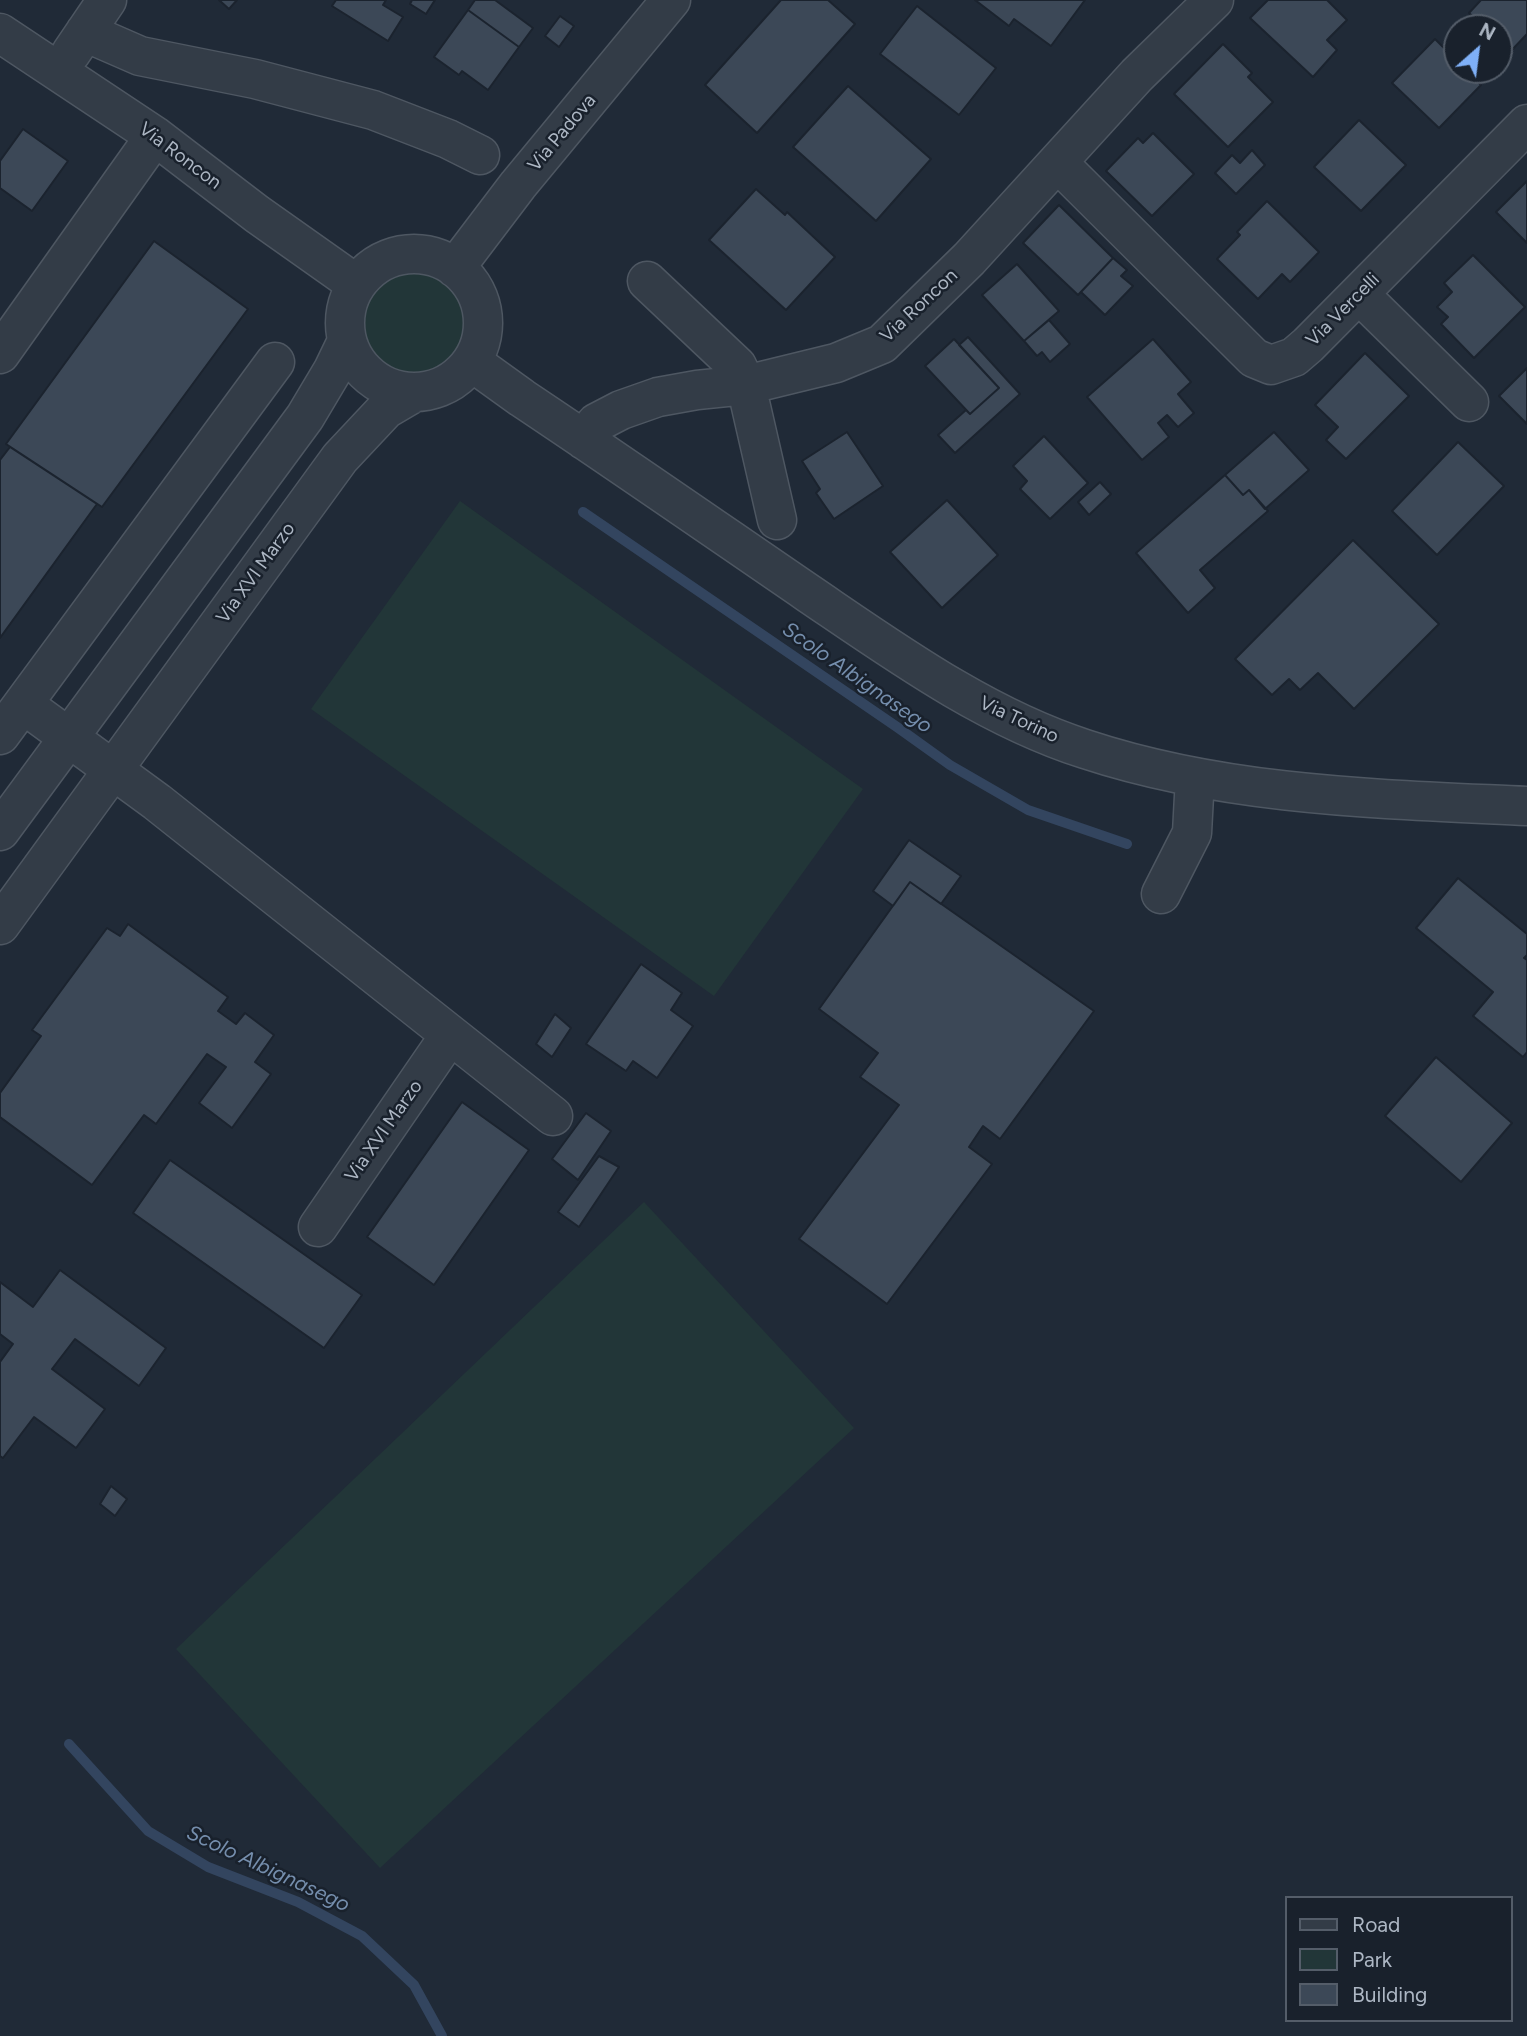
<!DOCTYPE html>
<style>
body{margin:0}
#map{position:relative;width:1527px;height:2036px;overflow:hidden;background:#202a37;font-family:Figtree,sans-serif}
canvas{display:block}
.legend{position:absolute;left:1285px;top:1896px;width:228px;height:126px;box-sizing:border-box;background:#19212c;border:2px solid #545d69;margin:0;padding:9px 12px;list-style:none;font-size:21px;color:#adb7c4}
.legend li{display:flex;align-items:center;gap:14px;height:35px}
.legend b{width:35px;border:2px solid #545d69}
.north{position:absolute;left:1443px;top:14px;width:70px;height:70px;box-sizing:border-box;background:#19212c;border:2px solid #545d69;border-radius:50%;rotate:28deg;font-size:19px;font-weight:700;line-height:28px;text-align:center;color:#adb7c4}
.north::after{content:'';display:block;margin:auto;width:24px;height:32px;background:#7fb0f7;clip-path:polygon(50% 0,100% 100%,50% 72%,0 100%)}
</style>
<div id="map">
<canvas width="1527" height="2036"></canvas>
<ul class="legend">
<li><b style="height:9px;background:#333c47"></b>Road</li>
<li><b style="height:19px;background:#223638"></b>Park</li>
<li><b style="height:19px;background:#3c4857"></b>Building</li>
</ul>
<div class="north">N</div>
</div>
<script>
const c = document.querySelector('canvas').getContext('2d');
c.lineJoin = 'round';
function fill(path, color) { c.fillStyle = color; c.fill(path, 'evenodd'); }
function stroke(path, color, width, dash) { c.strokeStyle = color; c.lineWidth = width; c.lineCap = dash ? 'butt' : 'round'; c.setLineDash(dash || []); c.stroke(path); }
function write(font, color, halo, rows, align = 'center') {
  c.font = font + ' Figtree,sans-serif'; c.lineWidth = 5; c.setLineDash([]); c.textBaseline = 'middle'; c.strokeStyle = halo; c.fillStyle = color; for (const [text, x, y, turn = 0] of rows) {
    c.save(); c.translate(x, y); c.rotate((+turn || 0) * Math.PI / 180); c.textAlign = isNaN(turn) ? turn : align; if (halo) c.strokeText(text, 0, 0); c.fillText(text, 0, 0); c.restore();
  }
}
fill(new Path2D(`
 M364 324a51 51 0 1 1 102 0a51 51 0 1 1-102 0Z
 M460,501L863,789L714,996L311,709Z
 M644,1202L854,1428L380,1868L176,1649Z`), '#223638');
stroke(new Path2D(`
 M583,512L897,727L950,765L1028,810L1127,844
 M69,1744L148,1831L208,1867L298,1902L362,1936L414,1985L442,2036`), '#33455f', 10);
const building = new Path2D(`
 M219,0H237L229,9Z
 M336,0H386L383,5L403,17L388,41L332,6Z
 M412,0H435L426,14L410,4Z
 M475,0H495L533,28L519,47L468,10Z
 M781,0H828L855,24L757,133L705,85Z
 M975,0H1085L1051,46L1014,19L1009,26Z
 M1268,0H1327L1347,20L1327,40L1337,50L1313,77L1250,18Z
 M1481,0H1527V34L1510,52L1499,41V28H1485L1469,13Z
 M917,6L996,68L959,115L880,54Z
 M468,10L519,47L488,90L462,71L459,75L434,57Z
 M560,16L574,26L559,47L545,36Z
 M1435,39L1457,61V70H1466L1481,85L1439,128L1392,83Z
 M1223,44L1252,73L1248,77L1273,102L1228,147L1174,94Z
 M848,86L931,159L876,221L793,147Z
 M1359,120L1406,165L1361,211L1314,167Z
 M23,129L68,161L32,211L0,188V161Z
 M1153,133L1194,174L1152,216L1106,171L1138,138L1143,143Z
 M1252,150L1265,165L1236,194L1215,173L1232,155L1240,163Z
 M1527,181V243L1496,212Z
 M756,189L785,215L787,212L835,257L786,310L709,240Z
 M1267,201L1319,252L1290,282L1282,274L1258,299L1217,259L1240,235L1237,232Z
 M1059,205L1113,258L1078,295L1023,243Z
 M154,241L248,309L102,507L6,444Z
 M1473,255L1525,307L1474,358L1441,324L1448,317L1437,307L1452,292L1444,283Z
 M1113,258L1127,270L1121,276L1133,286L1105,315L1081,292Z
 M1017,264L1059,311L1024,341L982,295Z
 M1049,320L1070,344L1050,362L1042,352L1037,356L1024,341Z
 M968,337L1020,394L955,453L938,435L966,410L970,414L999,388L959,345Z
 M954,339L999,388L970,414L925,366Z
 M1153,339L1191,382L1178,394L1194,413L1178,427L1167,415L1158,423L1169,437L1142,460L1087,397Z
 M1365,353L1409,396L1346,459L1326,440L1338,427L1315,405Z
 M1527,368V424L1499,396Z
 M847,432L883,486L834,519L816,493L820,489L802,461Z
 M1274,432L1309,470L1265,509L1249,490L1243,495L1225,475Z
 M1044,436L1088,483L1050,519L1020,489L1027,481L1013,466Z
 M1458,442L1504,486L1437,555L1392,511Z
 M10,447L97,504L0,638V460Z
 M1225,475L1243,495L1249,490L1268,511L1200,570L1215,588L1188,613L1136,553Z
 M1100,482L1111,494L1089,515L1078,502Z
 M947,500L998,555L942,608L890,552Z
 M1353,540L1439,624L1354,709L1318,673L1300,690L1289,679L1272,695L1235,659Z
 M909,840L961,876L941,904L910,882L893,906L873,891Z
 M1458,878L1527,934V955L1524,958L1527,960V1052L1523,1057L1473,1016L1493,992L1416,928Z
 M910,882L1094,1011L1000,1139L983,1126L969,1147L992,1164L887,1304L799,1239L899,1105L860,1077L878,1053L819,1009Z
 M128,924L228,997L218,1011L236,1024L245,1013L274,1035L255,1062L271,1074L232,1128L199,1103L226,1067L207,1054L156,1124L144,1115L92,1185L0,1117V1093L41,1036L32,1030L107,928L120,936Z
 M641,964L682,993L671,1010L693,1026L657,1078L633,1061L626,1071L586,1044Z
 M555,1014L571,1028L552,1057L536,1044Z
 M1436,1057L1512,1123L1461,1182L1385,1116Z
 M462,1102L529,1150L434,1285L367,1237Z
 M586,1113L611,1131L578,1180L552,1159Z
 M599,1156L619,1167L579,1227L558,1212Z
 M170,1160L362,1295L324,1348L133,1213Z
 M60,1270L166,1348L139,1386L75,1339L52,1369L105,1409L76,1448L34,1417L3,1458L0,1456V1362L13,1344L0,1334V1282L33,1307Z
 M111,1486L127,1499L115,1516L100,1504Z`);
fill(building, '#3c4857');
stroke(building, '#1b232e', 2);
const minor = new Path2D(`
 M85,32L140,56L255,79L373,110L448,139L480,155
 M0,33L155,136L257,214L356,284
 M71,53L107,0
 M1058,163L1254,358L1271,365L1294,357L1308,345L1527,124
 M345 323a69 69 0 1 1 138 0a69 69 0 1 1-138 0Z
 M455,268L518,185L671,0
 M647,281L737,366L746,385L777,520
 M1359,294L1469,402
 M0,354L155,136
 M472,362L522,398C618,462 713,528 808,593C895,652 985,717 1085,749C1227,796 1379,799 1527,806
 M584,440L596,423L621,410L658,397L697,390L746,385L836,363L882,344L969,259L1137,75L1214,0
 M23,704L157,802L553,1116
 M0,735L275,362
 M0,831L305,417L333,370L347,341
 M1161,894L1192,833L1195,777
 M0,925L340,458L386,409L415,392
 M318,1227L450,1035`);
stroke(minor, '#4e5762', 41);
stroke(minor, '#333c47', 38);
write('19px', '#adb7c4', '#19212c', [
 ["Via Padova",562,133,-50],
 ["Via Roncon",180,156,37],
 ["Via Roncon",919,306,-43],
 ["Via Vercelli",1343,310,-45],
 ["Via XVI Marzo",256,573,-54],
 ["Via Torino",1019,720,25],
 ["Via XVI Marzo",384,1131,-55]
]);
write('italic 21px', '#758ead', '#19212c', [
 ["Scolo Albignasego",857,678,35],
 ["Scolo Albignasego",268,1869,25]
]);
</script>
